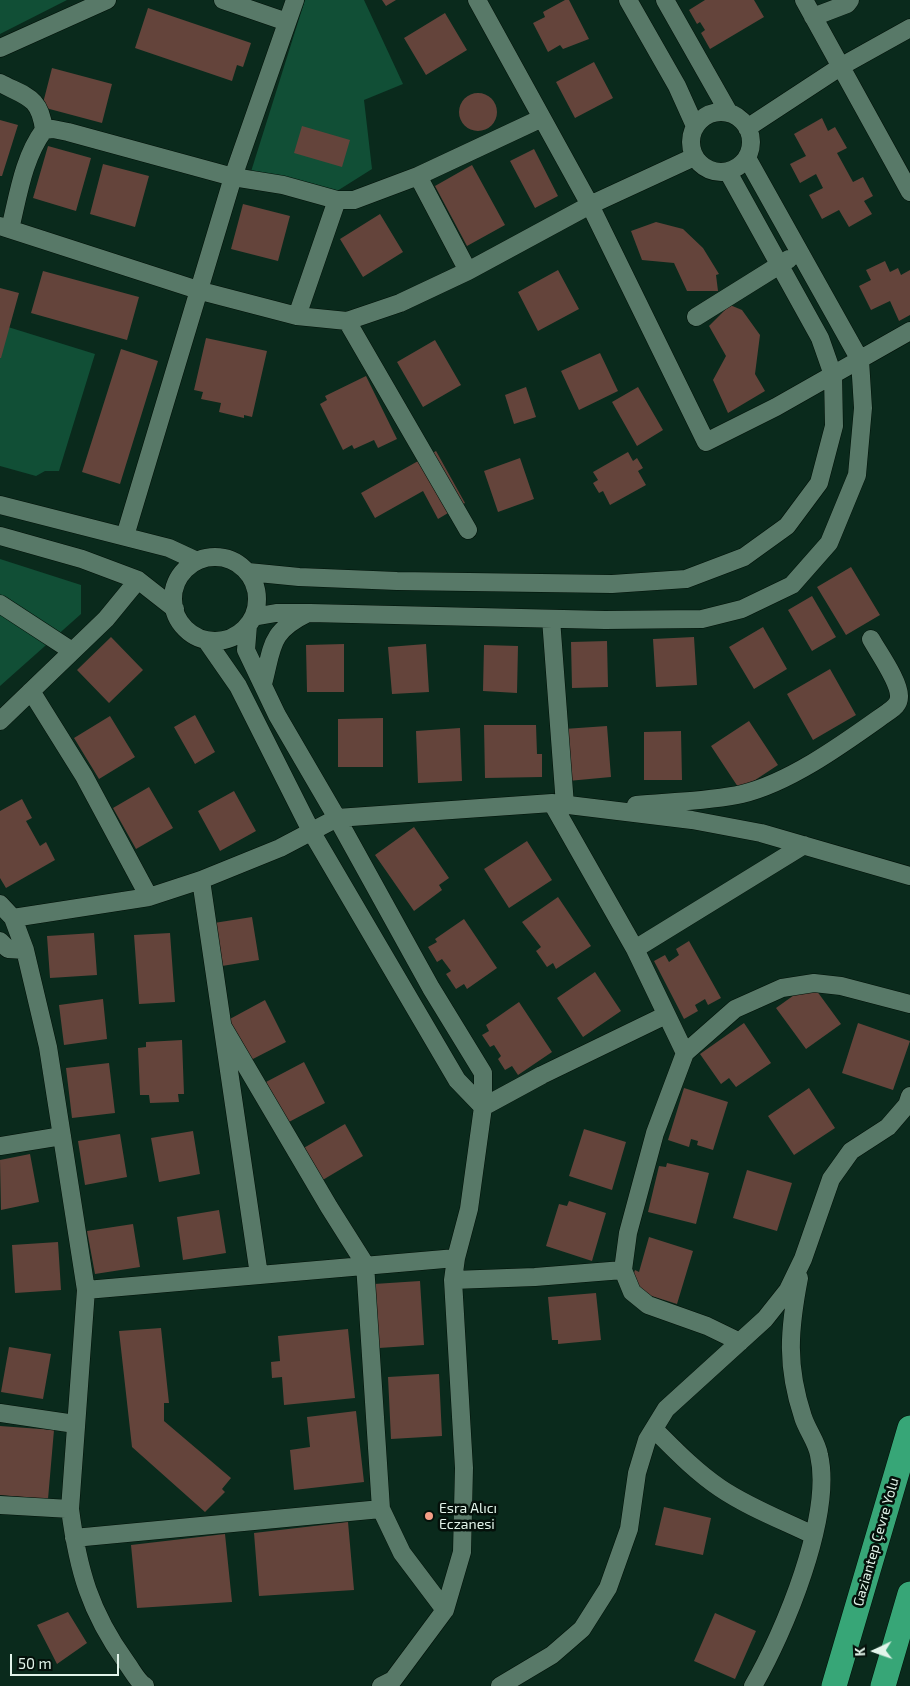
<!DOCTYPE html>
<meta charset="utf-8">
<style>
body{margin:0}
#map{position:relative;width:910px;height:1686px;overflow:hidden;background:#0a2a1c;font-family:"Exo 2",sans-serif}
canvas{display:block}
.north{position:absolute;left:850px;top:1626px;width:50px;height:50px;-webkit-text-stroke:4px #04100a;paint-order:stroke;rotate:267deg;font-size:14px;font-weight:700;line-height:20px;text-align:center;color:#e2f4ea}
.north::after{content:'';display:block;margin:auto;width:18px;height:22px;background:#e2f4ea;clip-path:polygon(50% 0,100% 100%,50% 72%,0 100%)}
.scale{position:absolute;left:10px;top:1654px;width:109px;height:22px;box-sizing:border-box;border:2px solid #e2f4ea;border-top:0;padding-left:6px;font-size:15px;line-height:18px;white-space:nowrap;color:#e2f4ea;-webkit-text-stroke:4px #04100a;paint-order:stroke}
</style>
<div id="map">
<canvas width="910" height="1686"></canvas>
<div class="north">K</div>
<div class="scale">50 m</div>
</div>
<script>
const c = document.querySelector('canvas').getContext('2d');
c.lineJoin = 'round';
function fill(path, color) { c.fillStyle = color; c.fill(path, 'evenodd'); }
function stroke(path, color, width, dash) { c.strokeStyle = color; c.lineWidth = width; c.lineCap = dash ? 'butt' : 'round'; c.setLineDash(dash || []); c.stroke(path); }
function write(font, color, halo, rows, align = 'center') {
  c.font = font + ' "Exo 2",sans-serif'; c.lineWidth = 5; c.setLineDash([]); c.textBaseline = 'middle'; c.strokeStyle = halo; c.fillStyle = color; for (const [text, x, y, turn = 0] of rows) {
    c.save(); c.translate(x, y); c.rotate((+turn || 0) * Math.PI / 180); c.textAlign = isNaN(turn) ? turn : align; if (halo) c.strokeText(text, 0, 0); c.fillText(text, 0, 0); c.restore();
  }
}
fill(new Path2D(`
 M0,0H67L0,34Z
 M305,0H364L403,84L364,100L372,169L326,198L249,178Z
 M8,327L95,354L59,471H45L36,476L0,466V357Z
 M0,559L81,585V614L0,686Z`), '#114f36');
fill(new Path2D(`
 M382,0H396L386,6Z
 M565,0H569L589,39L563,49L560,45L548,52L533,23L545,17L543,12Z
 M705,0H754L764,17L710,49L701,33L705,30L700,22L697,24L689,10Z
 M148,8L251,43L243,67L237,65L232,81L135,48Z
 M445,13L467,50L426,75L404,38Z
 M594,62L613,98L575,118L556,82Z
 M52,68L112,84L102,123L42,107Z
 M459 112a19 19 0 1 1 38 0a19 19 0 1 1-38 0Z
 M822,118L828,131L835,127L847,148L837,153L853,182L863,177L873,196L864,201L872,214L849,227L839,210L822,219L809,195L823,188L816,174L800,183L790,164L806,156L794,134Z
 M0,120L18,125L2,176H0Z
 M302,126L350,140L342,167L294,153Z
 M48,146L91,158L76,211L33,198Z
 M534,149L558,196L535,208L510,161Z
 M103,164L149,176L135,227L90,214Z
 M472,165L505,225L467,246L435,186Z
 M243,204L290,216L278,261L231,249Z
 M380,214L403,252L363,277L340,239Z
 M656,222L683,229L703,248L719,274L716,275L718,291H687L674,263L642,260L631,231Z
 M885,261L890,272L898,268L901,275L910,270V315L899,321L890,301L871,310L859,286L871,280L866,270Z
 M558,270L579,309L538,331L518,292Z
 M43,271L139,297L127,340L31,313Z
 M0,288L19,293L1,358H0Z
 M730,305L742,310L760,335L755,374L765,391L728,413L713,380L726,356L709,326Z
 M206,338L267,351L252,417L244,415V418L219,412L221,403L201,399L203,392L194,390Z
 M435,340L461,385L423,407L397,362Z
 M121,349L158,361L120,484L82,472Z
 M600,353L618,391L579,410L561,371Z
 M366,376L397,439L378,448L374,440L354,449L352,445L343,450L320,404L327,400L325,396Z
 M526,387L536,417L514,424L505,395Z
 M638,387L663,430L637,446L612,402Z
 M436,451L465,503L438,519L423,491L375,518L361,493Z
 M628,452L633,461L637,458L643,468L638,471L646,485L610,505L603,491L599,493L593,483L598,480L593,472Z
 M520,458L534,499L498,512L484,471Z
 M851,567L880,615L846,635L817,587Z
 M812,596L836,637L812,651L788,610Z
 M763,627L787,669L754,689L729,647Z
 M111,637L143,670L109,703L77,670Z
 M694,637L697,685L656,687L653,639Z
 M607,641L608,687L572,688L571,642Z
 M344,644V692H307L306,645Z
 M426,644L429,692L392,694L388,647Z
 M484,645L518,646L517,693L483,691Z
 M830,669L856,715L813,740L787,694Z
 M195,715L215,752L195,764L174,727Z
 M110,716L135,757L99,779L74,738Z
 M383,718V767H338V719Z
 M749,721L778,765L740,790L711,746Z
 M484,725H536L537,754H542V777L485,778Z
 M607,726L611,777L568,781L564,729Z
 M460,728L462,781L418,783L416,731Z
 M681,731L682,780H644V732Z
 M149,787L173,828L136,849L113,808Z
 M234,791L256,831L220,851L198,811Z
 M22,799L32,818L26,821L40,846L46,842L55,860L6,888L0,878V811Z
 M414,827L449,878L439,885L442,890L414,911L375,855Z
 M527,841L552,880L509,908L484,869Z
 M558,897L591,946L556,969L553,963L547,967L536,951L541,947L522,922Z
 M252,917L259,960L222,966L214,923Z
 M464,919L497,968L467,989L464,984L456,989L446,974L451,971L442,959L437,962L428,947L437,942L435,939Z
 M94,933L97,975L50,978L47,936Z
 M170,933L175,1002L139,1004L134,935Z
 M689,941L721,998L708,1005L705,999L695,1005L698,1011L684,1019L654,961L665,955L669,962L679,955L676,949Z
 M595,972L621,1011L583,1037L557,998Z
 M811,983L841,1024L806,1049L776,1008Z
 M103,999L107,1039L64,1045L59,1005Z
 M265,1000L286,1042L249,1061L228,1020Z
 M519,1002L552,1052L518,1075L512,1066L505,1070L498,1059L501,1056L494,1045L490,1047L482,1035L489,1031L486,1025Z
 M744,1023L771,1063L736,1087L729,1078L721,1084L700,1054Z
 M858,1023L910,1041L893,1090L842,1073Z
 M182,1040L184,1094H178L179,1102L150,1103L149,1095H140L138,1048L146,1047V1042Z
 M304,1062L325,1103L287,1123L266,1082Z
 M109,1063L115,1113L72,1118L66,1068Z
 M684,1088L728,1102L713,1150L697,1145L698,1141L691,1139L689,1147L668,1140Z
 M809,1088L835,1128L794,1155L768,1116Z
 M345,1124L363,1156L321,1181L302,1149Z
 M584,1129L626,1142L612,1190L569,1176Z
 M193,1131L200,1174L159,1182L151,1138Z
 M120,1134L127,1177L85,1185L78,1141Z
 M30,1154L39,1202L1,1210L0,1160Z
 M667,1163L709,1173L696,1224L648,1212L659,1166L666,1167Z
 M747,1170L792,1183L777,1231L733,1218Z
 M569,1201L606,1213L592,1261L546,1246L559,1204L567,1206Z
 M219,1210L226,1253L183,1260L177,1217Z
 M133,1224L140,1267L95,1274L87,1231Z
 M649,1237L693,1251L677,1304L636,1291L630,1285L635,1270L639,1272Z
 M58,1242L61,1290L15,1293L12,1245Z
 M420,1281L424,1345L379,1348L374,1284Z
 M596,1293L601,1340L558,1344V1340H552L548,1297Z
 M161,1328L169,1403H164V1421L231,1478L222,1489L225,1492L205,1512L132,1447L119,1331Z
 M348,1329L355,1398L284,1405L282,1377L272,1378L271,1362L280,1361L278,1336Z
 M9,1347L51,1354L43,1399L1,1392Z
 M439,1374L442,1436L391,1439L388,1377Z
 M356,1411L364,1482L294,1490L290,1450L310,1447L307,1417Z
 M0,1426L54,1430L48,1499L0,1495Z
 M664,1507L711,1518L703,1555L655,1545Z
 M348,1522L354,1590L259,1596L254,1533Z
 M225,1534L232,1602L137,1608L131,1545Z
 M68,1612L87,1643L57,1664L37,1625Z
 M715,1613L756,1631L735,1679L694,1661Z`), '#64443b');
const minor = new Path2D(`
 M223,0L287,22
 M477,0L590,205L706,442L776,407L910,331
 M628,0L677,86L695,126
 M665,0L729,113
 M804,0L910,192
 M813,17L847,4L850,0
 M0,48L107,0
 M0,83C27,97 40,97 44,130
 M691 142a30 30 0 1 1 60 0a30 30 0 1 1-60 0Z
 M747,128L840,67L910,28
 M418,176L468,271
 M0,226L201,291L297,316L347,321L400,303L468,271L590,205L694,157
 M10,229C18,197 23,158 44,130L53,129L68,132L233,177L283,185L337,200H354L418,176L542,118
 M297,316L337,200
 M696,317L789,259
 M347,321L468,530
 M0,505L169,548L197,561
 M0,536L82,559L138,580L175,609
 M125,536L233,177L295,0
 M173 599a42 42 0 1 1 84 0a42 42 0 1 1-84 0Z
 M248,572L299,577L397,581L612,584L686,579L744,557L787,526L819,483L834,426L833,375L820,338L728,172
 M0,604L72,651
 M253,617L276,613H310L605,620L702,619L742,609L792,585L829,543L857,475L863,408L860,360L747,158
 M551,619L565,805
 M248,625L246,650L277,715L337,818L431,988L483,1073V1107L469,1209L456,1258L453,1280L464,1468L462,1552L445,1610L393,1680L381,1686
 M206,640L238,686L311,831L457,1080L483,1107
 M263,684C273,646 269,632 308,613
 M31,691L84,776L149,897
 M0,721L106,619L138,580
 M552,803L635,949L685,1053
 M636,805C669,802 712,801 742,794C792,782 847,741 888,712C894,708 899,704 899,697C900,682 878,652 871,639
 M201,880L259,1275
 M0,904L13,918L25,950L48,1047L86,1290L70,1509C78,1570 90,1612 126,1662C132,1670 137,1681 145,1686
 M13,918L149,897L201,880L280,848L337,818L552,803L692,820L761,833L910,876
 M0,941L8,949L25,950
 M635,949L804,845
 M223,1027L329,1207L365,1264L381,1509L402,1553L445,1610
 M483,1107L542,1075L666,1015
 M0,1146L62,1136
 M453,1280L535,1277L623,1270
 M86,1290L456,1258
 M740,1342L707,1326L648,1305L632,1292L623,1270L628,1233L655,1133L685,1053L735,1009L782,988L814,983L841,986L910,1004
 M0,1413L75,1424
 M654,1429C675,1450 695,1471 720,1488C748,1507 782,1520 813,1535
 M0,1505L70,1509
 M74,1538L381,1509
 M500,1686L552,1655L582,1629L608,1588L629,1529L637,1473L647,1440L666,1409L765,1319L788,1290L803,1259L831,1179L851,1151L888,1127L907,1105L910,1096
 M753,1686C784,1633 833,1516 819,1455C817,1442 807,1430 803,1417C786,1366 789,1330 799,1278`);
const highway = new Path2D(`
 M834,1686L910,1428
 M883,1686L910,1594`);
stroke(minor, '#001108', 19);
stroke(highway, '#001108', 26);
stroke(minor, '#587968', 18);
stroke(highway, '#37a677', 25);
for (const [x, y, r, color] of [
 [429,1516,5,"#f49e86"]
]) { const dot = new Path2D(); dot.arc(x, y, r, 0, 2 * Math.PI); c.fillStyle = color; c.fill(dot); stroke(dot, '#04100a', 2); }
write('14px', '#e2f4ea', '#04100a', [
 ["Esra Alıcı",439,1508],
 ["Eczanesi",439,1524]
], 'left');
write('14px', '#e2f4ea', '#04100a', [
 ["Gaziantep Çevre Yolu",876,1542,-74]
]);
</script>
